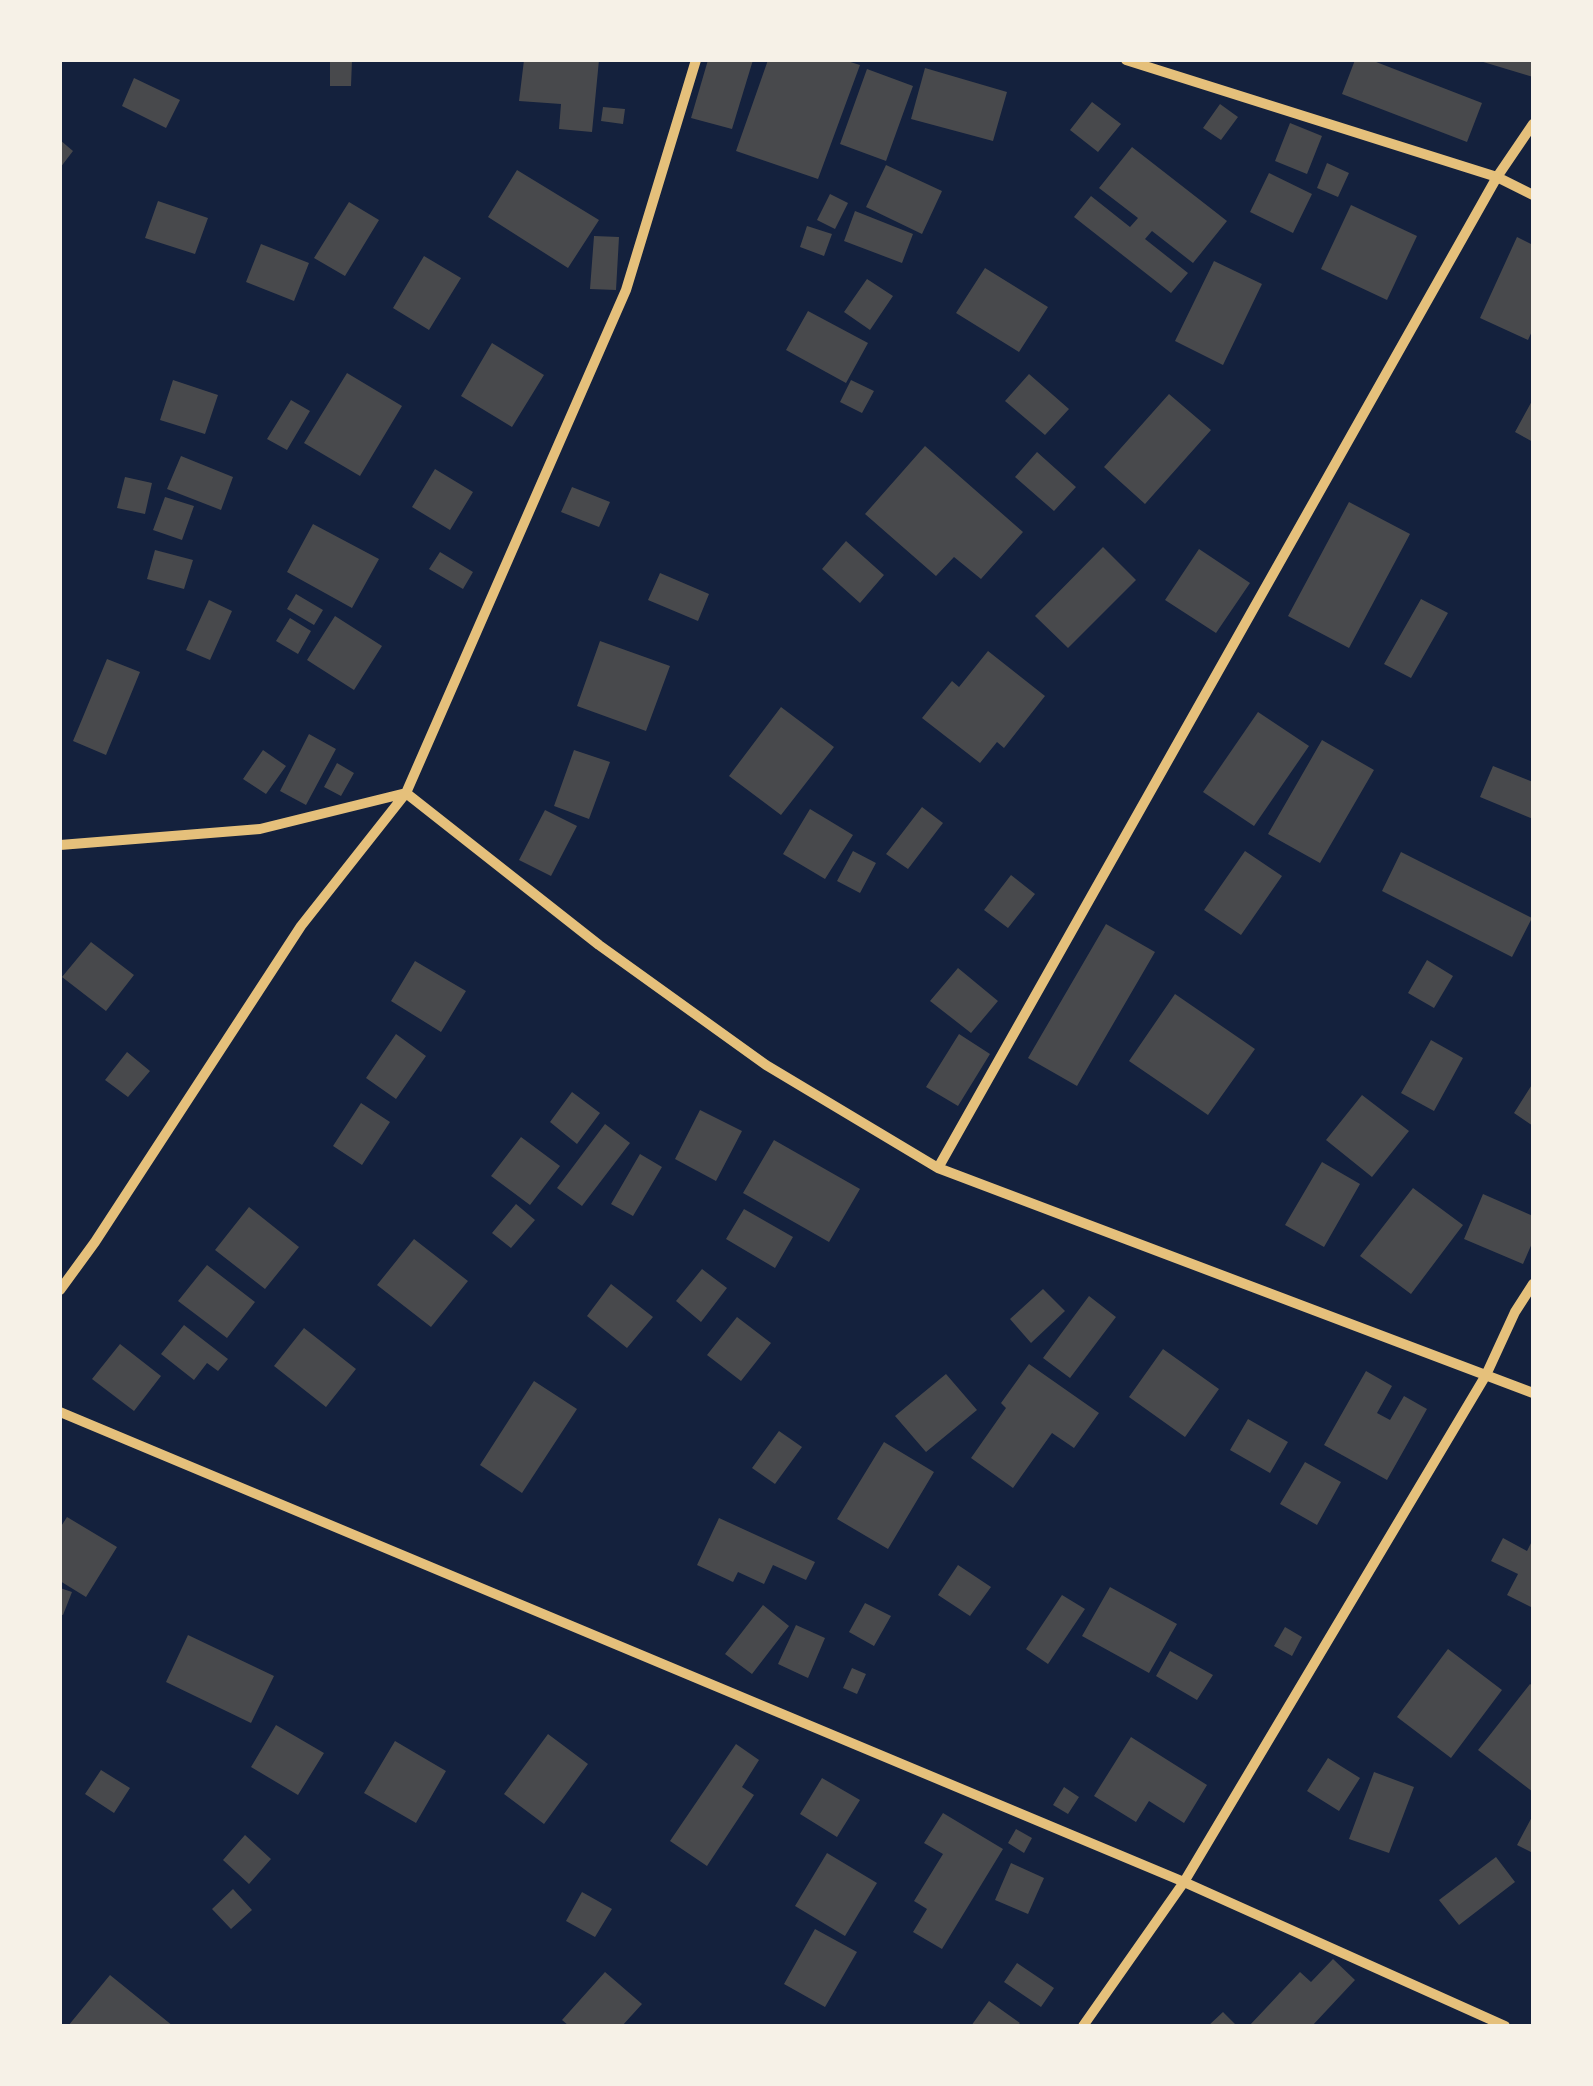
<!DOCTYPE html>
<style>
body{margin:0}
#map{position:relative;width:1593px;height:2086px;overflow:hidden;background:#14213d;font-family:Lato,sans-serif}
canvas{display:block}
.frame{position:absolute;inset:0;border:62px solid #f6f1e7;pointer-events:none}
</style>
<div id="map">
<canvas width="1593" height="2086"></canvas>
<div class="frame"></div>
</div>
<script>
const c = document.querySelector('canvas').getContext('2d');
c.lineJoin = 'round';
function fill(path, color) { c.fillStyle = color; c.fill(path, 'evenodd'); }
function stroke(path, color, width, dash) { c.strokeStyle = color; c.lineWidth = width; c.lineCap = dash ? 'butt' : 'round'; c.setLineDash(dash || []); c.stroke(path); }
fill(new Path2D(`
 M330,60H352L351,86H330Z
 M524,60H599L592,132L559,129L561,104L519,101Z
 M708,60H753L732,129L691,118Z
 M768,60H844L860,65L818,179L736,151Z
 M1355,60H1371L1482,103L1467,142L1342,94Z
 M1480,60H1533V77L1480,61Z
 M925,68L1007,92L993,141L911,119Z
 M867,69L913,86L886,161L840,144Z
 M134,78L180,100L166,128L122,106Z
 M1092,102L1121,124L1098,152L1070,130Z
 M1220,104L1238,117L1221,140L1203,128Z
 M603,107L625,109L623,124L601,121Z
 M1290,123L1322,136L1307,174L1275,161Z
 M60,140L73,151L60,168Z
 M1132,147L1227,221L1193,263L1152,231L1145,239L1188,273L1171,293L1074,217L1091,196L1130,227L1138,218L1099,188Z
 M1327,163L1349,173L1338,197L1317,188Z
 M886,165L942,191L922,234L866,207Z
 M517,170L599,220L568,268L488,217Z
 M1269,173L1312,194L1293,233L1250,212Z
 M830,194L848,203L835,229L817,220Z
 M158,201L208,218L195,254L145,238Z
 M349,202L379,220L345,276L314,258Z
 M1351,205L1417,236L1387,300L1321,269Z
 M855,211L913,234L902,263L844,241Z
 M807,226L832,234L824,256L800,247Z
 M594,236L619,237L616,290L590,289Z
 M1517,237L1533,245V329L1528,340L1480,318Z
 M261,244L309,263L294,301L246,282Z
 M424,256L461,278L429,330L393,308Z
 M1214,261L1262,284L1223,365L1175,341Z
 M985,268L1048,307L1019,352L956,313Z
 M867,279L893,296L870,330L844,312Z
 M808,311L868,343L846,383L786,350Z
 M492,343L544,375L512,427L461,396Z
 M347,373L402,406L360,476L304,443Z
 M1029,374L1069,409L1045,435L1005,401Z
 M173,380L218,395L205,434L160,420Z
 M851,380L874,391L862,413L840,402Z
 M1169,394L1211,430L1145,504L1104,467Z
 M1533,399V442L1515,432Z
 M291,400L310,411L287,450L267,439Z
 M925,446L1023,532L981,579L954,557L936,576L865,514Z
 M1037,452L1076,487L1054,511L1015,477Z
 M181,456L233,477L221,510L167,489Z
 M435,469L473,492L450,530L412,507Z
 M125,477L152,483L145,514L117,508Z
 M572,487L610,502L599,527L561,512Z
 M165,497L194,506L182,540L153,530Z
 M1349,502L1410,534L1349,648L1288,616Z
 M313,524L379,559L352,608L287,572Z
 M846,541L884,575L860,603L822,569Z
 M1103,547L1136,580L1068,648L1035,616Z
 M1199,549L1250,583L1216,633L1165,600Z
 M155,550L193,560L184,589L147,579Z
 M440,552L473,572L463,589L429,569Z
 M660,573L709,594L698,621L648,600Z
 M296,594L323,610L314,625L287,609Z
 M1421,599L1448,613L1411,678L1384,664Z
 M209,600L232,611L210,660L186,650Z
 M335,616L382,646L354,690L307,660Z
 M290,618L311,631L298,654L276,641Z
 M600,641L670,666L646,731L577,706Z
 M988,651L1045,696L1004,748L997,742L980,763L922,718L952,681L959,687Z
 M107,659L140,672L106,755L73,741Z
 M781,707L834,747L781,815L729,776Z
 M1258,712L1309,746L1254,826L1203,792Z
 M309,734L336,749L306,805L280,791Z
 M1322,740L1374,770L1320,863L1268,834Z
 M263,750L286,766L266,794L243,779Z
 M574,750L610,762L589,819L554,806Z
 M337,763L354,773L341,796L324,787Z
 M1493,766L1533,782V819L1480,797Z
 M922,807L943,823L908,869L886,854Z
 M810,809L853,835L825,879L783,854Z
 M545,810L577,826L551,876L519,860Z
 M853,851L876,863L860,893L837,881Z
 M1245,851L1282,876L1241,935L1204,910Z
 M1401,852L1532,918L1512,957L1382,891Z
 M1011,875L1035,894L1008,928L984,910Z
 M1106,924L1155,952L1077,1086L1028,1058Z
 M91,942L134,975L106,1011L62,977Z
 M1427,960L1453,976L1434,1008L1408,993Z
 M415,961L466,991L441,1032L391,1001Z
 M958,968L998,1001L971,1033L930,1001Z
 M1175,994L1255,1049L1208,1115L1129,1061Z
 M396,1034L426,1056L396,1099L366,1078Z
 M959,1034L990,1054L958,1106L926,1087Z
 M1431,1040L1463,1058L1434,1111L1401,1093Z
 M127,1052L150,1071L128,1097L105,1080Z
 M1533,1083V1126L1514,1113Z
 M572,1092L600,1113L577,1144L550,1122Z
 M1362,1095L1409,1131L1372,1177L1326,1140Z
 M361,1103L390,1122L362,1165L333,1146Z
 M700,1110L742,1131L716,1181L675,1159Z
 M605,1124L630,1143L582,1206L557,1188Z
 M521,1137L560,1166L530,1205L491,1176Z
 M774,1140L860,1189L829,1242L743,1193Z
 M640,1154L662,1167L633,1216L611,1204Z
 M1322,1162L1360,1184L1324,1247L1285,1225Z
 M1413,1188L1463,1225L1411,1294L1360,1256Z
 M1483,1194L1533,1216V1241L1523,1264L1464,1239Z
 M516,1204L535,1220L511,1248L492,1233Z
 M249,1207L299,1247L265,1289L215,1250Z
 M744,1209L793,1237L775,1268L726,1239Z
 M414,1239L468,1281L431,1327L377,1285Z
 M207,1265L255,1302L227,1338L178,1301Z
 M702,1269L727,1288L701,1322L676,1301Z
 M611,1284L653,1317L627,1348L587,1316Z
 M1043,1289L1065,1311L1031,1343L1010,1319Z
 M1089,1296L1116,1317L1070,1378L1043,1358Z
 M737,1317L771,1343L741,1381L707,1355Z
 M184,1325L228,1359L218,1371L207,1363L194,1380L161,1354Z
 M304,1328L356,1369L326,1407L274,1366Z
 M120,1344L161,1376L134,1411L92,1379Z
 M1163,1349L1219,1389L1185,1437L1129,1397Z
 M1029,1364L1099,1413L1074,1448L1052,1433L1013,1488L971,1458L1006,1408L1001,1403Z
 M1366,1371L1392,1386L1377,1413L1390,1420L1404,1396L1427,1409L1387,1480L1324,1445Z
 M946,1374L977,1410L926,1452L895,1416Z
 M534,1381L577,1409L522,1493L480,1465Z
 M1248,1419L1288,1442L1270,1473L1230,1450Z
 M779,1431L802,1447L775,1484L752,1468Z
 M884,1442L934,1472L888,1549L837,1519Z
 M1305,1462L1341,1482L1317,1525L1280,1504Z
 M67,1517L117,1547L86,1597L60,1581V1528Z
 M719,1518L815,1562L806,1580L773,1565L764,1584L738,1572L733,1582L697,1565Z
 M1503,1538L1527,1551L1533,1539V1608L1507,1595L1518,1574L1491,1561Z
 M958,1565L991,1587L970,1616L938,1595Z
 M1110,1587L1177,1624L1149,1673L1082,1636Z
 M60,1588L72,1592L63,1615L60,1614Z
 M1062,1595L1085,1609L1048,1664L1026,1649Z
 M865,1603L891,1616L874,1646L849,1632Z
 M763,1605L789,1626L752,1674L725,1654Z
 M796,1625L825,1638L808,1678L778,1664Z
 M1285,1627L1302,1637L1292,1656L1274,1646Z
 M188,1635L274,1676L251,1723L166,1682Z
 M1448,1649L1502,1690L1451,1758L1397,1717Z
 M1170,1651L1213,1675L1197,1700L1156,1676Z
 M852,1668L866,1674L857,1694L843,1688Z
 M1530,1684L1533,1686V1792L1478,1750Z
 M276,1725L324,1753L298,1795L251,1767Z
 M548,1734L588,1764L544,1824L504,1794Z
 M1131,1737L1207,1785L1184,1823L1149,1801L1136,1822L1094,1796Z
 M395,1741L446,1771L416,1823L364,1793Z
 M736,1744L759,1760L742,1787L754,1795L707,1866L670,1841Z
 M1328,1758L1360,1778L1339,1811L1307,1791Z
 M101,1770L130,1788L114,1813L85,1794Z
 M1374,1772L1414,1787L1389,1853L1349,1839Z
 M822,1778L860,1800L837,1837L800,1814Z
 M1064,1787L1079,1797L1068,1814L1053,1805Z
 M943,1813L1003,1849L942,1949L913,1932L927,1909L914,1901L943,1854L924,1843Z
 M1533,1815V1853L1517,1845Z
 M1016,1829L1032,1838L1024,1853L1008,1843Z
 M245,1835L271,1859L249,1884L223,1860Z
 M827,1853L877,1883L845,1936L795,1906Z
 M1496,1857L1515,1882L1459,1925L1439,1900Z
 M1011,1863L1044,1878L1028,1914L995,1900Z
 M233,1889L252,1910L231,1929L212,1909Z
 M582,1892L612,1909L595,1937L566,1921Z
 M815,1929L857,1952L825,2007L784,1984Z
 M1333,1959L1355,1980L1312,2026H1249L1300,1972L1311,1982Z
 M1017,1963L1054,1988L1041,2007L1004,1982Z
 M605,1972L642,2004L622,2026H569L562,2020Z
 M110,1975L173,2026H68Z
 M989,2001L1020,2023L1017,2026H971Z
 M1223,2012L1237,2026H1208Z`), '#48494c');
stroke(new Path2D(`
 M1126,60L1497,177L1533,195
 M60,845L260,829L406,793L599,945L766,1065L938,1168L1533,1393
 M938,1168L1497,177L1533,124
 M60,1290L95,1242L301,926L406,793L626,290L696,60
 M60,1412L1184,1882L1505,2026
 M1083,2026L1184,1882L1486,1375L1515,1312L1533,1284`), '#e5c07b', 10);
</script>
